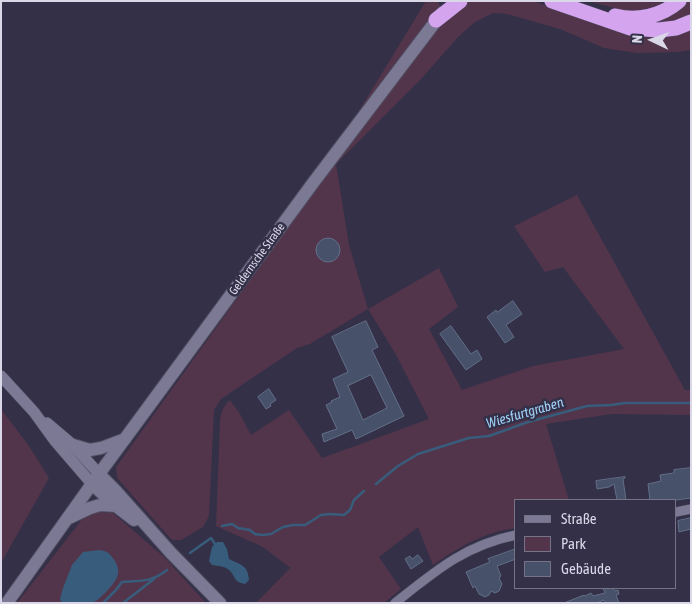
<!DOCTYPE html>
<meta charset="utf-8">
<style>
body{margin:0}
#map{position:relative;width:692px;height:604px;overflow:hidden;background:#333048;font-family:"Asap Condensed",sans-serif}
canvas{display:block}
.frame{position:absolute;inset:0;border:2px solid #dad8e8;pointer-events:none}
.legend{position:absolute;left:514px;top:499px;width:162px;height:90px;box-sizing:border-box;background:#333048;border:1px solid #767388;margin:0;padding:6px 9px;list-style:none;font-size:15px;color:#dad8e8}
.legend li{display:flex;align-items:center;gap:10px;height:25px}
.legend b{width:25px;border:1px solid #767388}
.north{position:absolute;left:627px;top:15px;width:50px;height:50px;-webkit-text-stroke:4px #333048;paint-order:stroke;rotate:273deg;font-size:14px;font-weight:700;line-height:20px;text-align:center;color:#dad8e8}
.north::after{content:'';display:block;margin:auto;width:18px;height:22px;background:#dad8e8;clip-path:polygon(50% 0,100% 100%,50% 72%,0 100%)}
</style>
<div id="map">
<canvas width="692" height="604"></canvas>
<div class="frame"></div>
<ul class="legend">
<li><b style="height:6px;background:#7c7995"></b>Straße</li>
<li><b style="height:14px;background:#53354b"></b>Park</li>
<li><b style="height:14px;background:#47516a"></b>Gebäude</li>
</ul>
<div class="north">N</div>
</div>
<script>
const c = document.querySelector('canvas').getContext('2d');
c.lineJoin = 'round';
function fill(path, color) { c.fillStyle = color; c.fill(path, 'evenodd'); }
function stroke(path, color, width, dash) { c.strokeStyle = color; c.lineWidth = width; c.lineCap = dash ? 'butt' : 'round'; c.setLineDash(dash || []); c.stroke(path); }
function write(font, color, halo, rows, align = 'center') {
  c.font = font + ' "Asap Condensed",sans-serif'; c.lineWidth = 5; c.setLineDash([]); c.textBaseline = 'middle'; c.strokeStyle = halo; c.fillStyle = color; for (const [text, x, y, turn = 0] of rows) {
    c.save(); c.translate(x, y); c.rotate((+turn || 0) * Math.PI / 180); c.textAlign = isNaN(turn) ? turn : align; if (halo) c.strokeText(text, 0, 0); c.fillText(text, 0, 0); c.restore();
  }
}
fill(new Path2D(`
 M426,1H439L438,3L450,18L468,1H533L624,33L648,38L673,36L691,30V50L677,52L637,53L604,48L560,29L507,14L493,13L475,22L459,36L421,79L336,164L349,245L368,309L439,268L458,307L429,329L462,390L533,366L624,349L563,267L545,272L514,226L577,195L685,390H691V415L612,414L546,424L569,500H516V528C484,532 459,547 433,565L418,527L379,557L401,589L384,603H256L291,567H289L263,547L216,526L220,422C221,412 223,407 230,400L240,414L251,435L289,410L322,458L429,419L395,353L368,309L310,344L297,348L221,399L214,410L209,516L203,527L181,540H172L117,478L116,467L285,232Z
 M588,1H664L658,6L630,12Z
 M685,1H691V17L674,24L645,26Z
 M1,409L29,446L49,478L1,563Z
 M97,512L113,513L164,557L206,603H17L83,518Z`), '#53354b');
fill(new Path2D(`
 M217,542H223L227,549L229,559C241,565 248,565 249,580L245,584C233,582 236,576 229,570C225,566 218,566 212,565L209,561L212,547Z
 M99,550C106,551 108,552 112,557C124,572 117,580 106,592C103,595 98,600 94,602C87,604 69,603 62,603L60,599L63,588L72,565L83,552Z`), '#385d7c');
stroke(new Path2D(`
 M376,484L398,466L418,454L469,438L489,436L528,422L587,406L611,405L625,403H691
 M222,526L232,524L238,528L250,530L255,534L262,535L271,534L283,527L293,525H305L321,515L330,514L344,515L350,510L354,500L364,491
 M190,553L211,538L215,544
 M103,603L116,590L122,582C142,580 150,583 167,570
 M123,603L154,579`), '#385d7c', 2.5);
const building = new Path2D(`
 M316 250a12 12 0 1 1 24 0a12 12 0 1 1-24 0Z
 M513,301L522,314L506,325L514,337L505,343L487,317L496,310L497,312Z
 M366,321L378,347L372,350L404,416L356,439L352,430L324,442L322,434L337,429L326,405L332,402L331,401L340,397L333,379L348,372L332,337ZM371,375L387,408L363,420L348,386Z
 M451,326L471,354L477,350L482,359L466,370L440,334Z
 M269,389L276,400L270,404L271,406L266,409L258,397Z
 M691,468V498L676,500H650L648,484L661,481L660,475L674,473V470Z
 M625,477V478L623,479L626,500H617L614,484L609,487L597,489L596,481Z
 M691,518V529L679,532L678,521Z
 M516,549V559L497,566L501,576L499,578L502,584L499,591L495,593L491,591L489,595L485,597L479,594L475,586L473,588L466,572L490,562L488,559Z
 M418,555L423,561L411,569L405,559L410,556L412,559Z
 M603,588H613L615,591L618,590L619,594L616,595L619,603H606L604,600L596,603H564L584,595L585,596L591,593L593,596L605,593Z`);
fill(building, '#47516a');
stroke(building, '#636e88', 1);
const minor = new Path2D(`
 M676,512L691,509
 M395,603C434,572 465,545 516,535`);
const tertiary = new Path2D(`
 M1,376L34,412L55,441L92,484
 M47,423L73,445L99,474`);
const secondary = new Path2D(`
 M73,445L90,450L101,448L125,439
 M99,474L115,490L171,553L220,603
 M92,484L116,506L134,520
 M69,518L90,508L100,505L116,506
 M7,603L99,474L313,183L442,13`);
const motorway = new Path2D(`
 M552,1L630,28L659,30L676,28L691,22
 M615,16C637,22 662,16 679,1
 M436,20L460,1`);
stroke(minor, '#504d62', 10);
stroke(tertiary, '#504d62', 12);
stroke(secondary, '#504d62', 14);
stroke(motorway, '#504d62', 16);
stroke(minor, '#7c7995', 9);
stroke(tertiary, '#7c7995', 11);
stroke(secondary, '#7c7995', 12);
stroke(motorway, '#d5a4ee', 15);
write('12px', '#dad8e8', '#333048', [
 ["Geldernsche Straße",257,259,-54]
]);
write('italic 14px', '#a1d1f9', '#333048', [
 ["Wiesfurtgraben",525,413,-16]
]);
</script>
